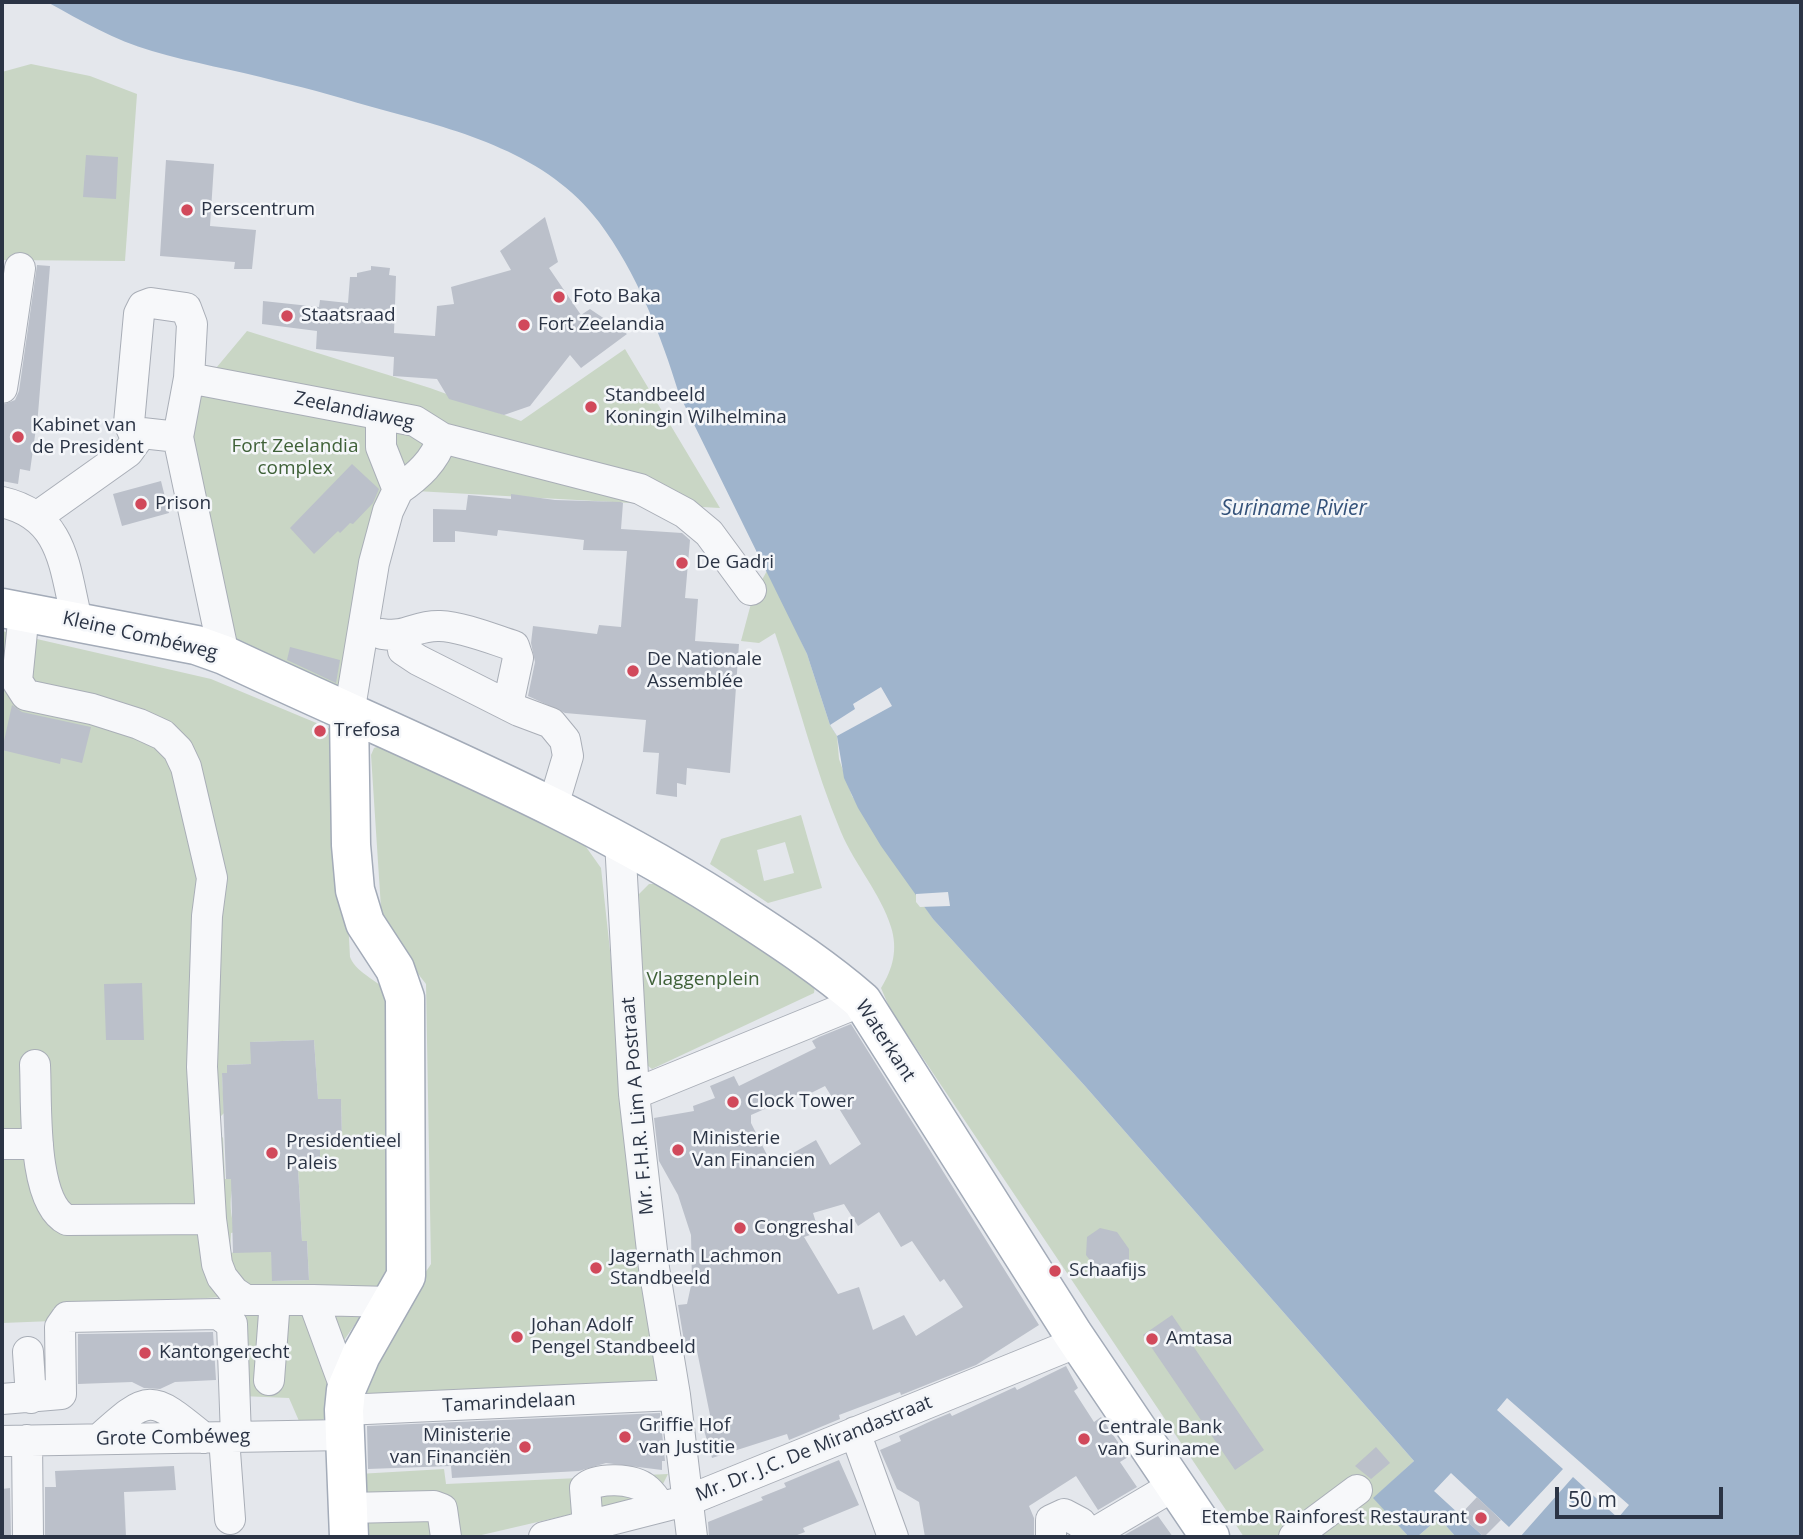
<!DOCTYPE html>
<meta charset="utf-8">
<style>
body{margin:0}
#map{position:relative;width:1803px;height:1539px;overflow:hidden;background:#e4e7ec;font-family:"Open Sans",sans-serif}
canvas{display:block}
.frame{position:absolute;inset:0;border:4px solid #2b3445;pointer-events:none}
.scale{position:absolute;left:1555px;top:1487px;width:168px;height:32px;box-sizing:border-box;border:4px solid #2b3445;border-top:0;padding-left:9px;font-size:21px;line-height:24px;white-space:nowrap;color:#2b3445;-webkit-text-stroke:5px #f4f6f9;paint-order:stroke}
</style>
<div id="map">
<canvas width="1803" height="1539"></canvas>
<div class="frame"></div>
<div class="scale">50 m</div>
</div>
<script>
const c = document.querySelector('canvas').getContext('2d');
c.lineJoin = 'round';
function fill(path, color) { c.fillStyle = color; c.fill(path, 'evenodd'); }
function stroke(path, color, width, dash) { c.strokeStyle = color; c.lineWidth = width; c.lineCap = dash ? 'butt' : 'round'; c.setLineDash(dash || []); c.stroke(path); }
function write(font, color, halo, rows, align = 'center') {
  c.font = font + ' "Open Sans",sans-serif'; c.lineWidth = 5; c.setLineDash([]); c.textBaseline = 'middle'; c.strokeStyle = halo; c.fillStyle = color; for (const [text, x, y, turn = 0] of rows) {
    c.save(); c.translate(x, y); c.rotate((+turn || 0) * Math.PI / 180); c.textAlign = isNaN(turn) ? turn : align; if (halo) c.strokeText(text, 0, 0); c.fillText(text, 0, 0); c.restore();
  }
}
fill(new Path2D(`
 M31,64L90,76L137,94L125,261L3,260L2,270V72Z
 M247,331L430,388L521,421L625,349L720,508L398,490L349,714L224,655L186,404Z
 M768,569L807,654L830,725L837,736L839,759L852,796L933,919L1085,1086L1414,1461L1374,1498L1409,1537H1244L890,1009L881,988C893,969 898,949 891,927C881,894 855,865 841,832C814,768 798,699 775,633L759,643L741,641L753,596Z
 M2,631L211,679L338,732L350,957C358,976 380,979 390,997L391,1272L338,1349L335,1407L321,1422L299,1421L289,1398L241,1396L222,1297L53,1308V1321L2,1323ZM314,1040L318,1099L341,1100L342,1139H320L298,1168L302,1241H307L309,1280L273,1281L271,1246L230,1253L231,1233L236,1232C230,1217 228,1194 236,1179H225L223,1138L219,1133L218,1119L224,1113L222,1073H227V1065L251,1064V1042Z
 M385,744L584,844L601,868L658,1392L359,1406L370,1356L431,1264L426,984L391,939L381,908L371,755L374,748Z
 M801,815L822,888L768,903L710,864L721,839ZM785,842L794,873L764,881L757,850Z
 M649,884H665L815,985L814,993L652,1069L647,1065L639,894Z
 M444,1469L446,1484L668,1474L658,1494L473,1537H359L358,1474Z
 M1439,1518L1456,1537H1417Z`), '#c9d6c5');
fill(new Path2D(`
 M47,2H1801V1537H1456L1439,1518L1417,1537H1409L1373,1498L1414,1461L1085,1086L933,919L881,846L858,808L844,778L837,736L830,725L807,654L679,394C661,335 637,273 599,222C548,154 461,131 383,110C347,100 312,89 276,81C235,70 192,63 152,51C114,40 82,21 47,2Z`), '#9fb4cc');
fill(new Path2D(`
 M881,687L892,706L837,736L830,725L855,709L853,704Z
 M948,892L950,906L920,907L916,902V894Z
 M1507,1398L1629,1505L1618,1518L1573,1477L1520,1537H1484L1434,1491L1451,1473L1509,1527L1563,1469L1497,1410Z`), '#e4e7ec');
fill(new Path2D(`
 M86,155L118,157L116,199L83,197Z
 M166,160L214,164L210,226L256,230L252,269H234L235,262L160,256Z
 M545,217L558,262L549,268L581,315L590,309L627,334L581,368L570,355L530,406L504,415L449,399L437,379L393,376L394,357L316,349L317,331L262,324L263,301L319,307L320,300L348,303L350,277H357V273L371,270V266L390,268L389,275L396,276L394,333L435,336L437,306L454,304L451,287L511,270L500,251Z
 M37,265L50,266L38,414L30,471L20,469L18,484L2,481V405L15,400L19,391Z
 M352,464L379,489L373,503L353,524L350,523L340,533L338,531L314,554L290,528Z
 M161,481L169,513L122,526L113,494Z
 M511,494L555,500L621,502L623,503L621,529L682,533L690,540L685,598L698,599L695,641L739,644L730,773L687,768L686,785L677,783V797L656,794L659,753L643,752L646,720L565,713L528,696L535,662L531,643L533,626L597,634L599,625L621,627L627,551L583,550L584,540L498,530L497,536L455,531V542H433V509L466,510L468,495L511,499Z
 M290,647L340,660L336,683L287,660Z
 M12,705L22,712L91,727L82,763L61,758L60,764L2,750Z
 M142,983L144,1040H106L104,984Z
 M851,1024L1039,1325L976,1365L901,1395L900,1392L839,1415L840,1419L789,1440L787,1434L712,1458L702,1423L711,1420L696,1346L685,1347L678,1305L687,1304L692,1281L691,1235L678,1195L659,1161L654,1118L694,1111L693,1106L715,1098L710,1086L734,1076L739,1086L816,1048L812,1041L819,1037ZM825,1086L861,1144L830,1165L816,1140L772,1165L751,1123V1115L801,1093L803,1097ZM844,1204L858,1226L879,1212L901,1247L912,1241L940,1282L944,1279L963,1307L916,1336L904,1315L873,1330L859,1287L838,1294L804,1237L819,1232L813,1213Z
 M314,1040L318,1099H341L342,1139H320V1167L298,1168L302,1241H307L309,1280L272,1281L271,1252L233,1253L231,1179H226L222,1073H227V1065L251,1064L250,1042Z
 M1100,1228L1117,1232L1129,1249V1265L1115,1277L1100,1273L1086,1255L1087,1237Z
 M1172,1315L1264,1450L1235,1470L1143,1335Z
 M213,1332L216,1380L175,1382L160,1389L144,1388L132,1382L78,1384V1334Z
 M1066,1366L1078,1388L1074,1391L1094,1422L1101,1417L1128,1457L1120,1462L1137,1487L1098,1510L1076,1476L1029,1506L1034,1518V1537H925L919,1502L897,1489L880,1450L901,1441L899,1436L931,1421L950,1413L952,1416L1015,1387L1017,1390Z
 M660,1413L665,1461H662V1470L606,1463L579,1471L452,1478L451,1466L368,1469L367,1426Z
 M1376,1447L1390,1463L1371,1479L1355,1466Z
 M839,1460L859,1505L803,1528L805,1532L792,1537H709L708,1522L763,1500L761,1497L786,1487L784,1483Z
 M174,1466L176,1490L124,1492L126,1537H45V1487H56L55,1471Z
 M10,1488L11,1537H2V1489Z
 M1477,1497L1501,1520L1484,1537L1460,1515Z
 M1158,1516L1173,1537H1121Z`), '#bbc0ca');
const minor = new Path2D(`
 M2,357H7L20,268
 M2,388L7,357
 M178,437L133,432L129,423L139,314L143,306L151,303L186,308L192,324L189,378
 M398,490C418,476 435,461 442,438
 M2,502C64,516 64,567 77,620
 M38,516L128,452L141,434
 M24,612L17,681L26,695L92,709L139,724L163,735L178,750L186,767L212,878L207,916L202,1067L211,1219L217,1264L222,1277L234,1292L246,1300H313L346,1390
 M382,634C408,638 415,625 440,626C463,627 492,639 514,646L518,658L508,705
 M402,637L403,650L418,660L519,711L551,723L565,740L568,756L553,806
 M224,655L178,437L189,378L415,421L442,438L640,489L685,513L709,533L751,590
 M349,714L374,563L388,511L398,490L381,447V416
 M620,841L634,1094L654,1268L675,1395L692,1537
 M35,1065C37,1102 31,1202 67,1220L211,1219
 M634,1094L862,1001
 M2,1144H38
 M313,1300L391,1302
 M28,1352L31,1398
 M269,1380L275,1300
 M2,1399L61,1394L60,1327L67,1317L218,1314L232,1324L236,1437
 M344,1410L675,1395
 M855,1432L893,1537
 M224,1438L230,1519
 M99,1439C150,1393 150,1394 204,1438
 M27,1440L28,1537
 M2,1441L345,1435
 M348,1508L434,1506L442,1509L446,1537
 M588,1526L585,1488C597,1477 633,1478 646,1489C652,1493 656,1501 661,1507
 M1089,1536L1175,1485
 M544,1537L689,1500L1078,1342
 M1051,1537V1520L1064,1514L1081,1523L1089,1537
 M1294,1537L1357,1490`);
const major = new Path2D(`
 M2,608L196,645L224,655C400,738 583,809 746,917C786,943 825,969 862,1001L1073,1334L1210,1537
 M349,714L351,845L355,890L365,923L395,969L405,998L406,1276L361,1355L346,1390L344,1410L349,1537`);
stroke(minor, '#a9aeb7', 32);
stroke(major, '#a3abb8', 41);
stroke(minor, '#f7f8fa', 30);
stroke(major, '#fff', 38);
for (const [x, y, r, color] of [
 [187,210,7,"#d1495b"],
 [559,297,7,"#d1495b"],
 [287,316,7,"#d1495b"],
 [524,325,7,"#d1495b"],
 [591,407,7,"#d1495b"],
 [18,437,7,"#d1495b"],
 [141,504,7,"#d1495b"],
 [682,563,7,"#d1495b"],
 [633,671,7,"#d1495b"],
 [320,731,7,"#d1495b"],
 [733,1102,7,"#d1495b"],
 [678,1150,7,"#d1495b"],
 [272,1153,7,"#d1495b"],
 [740,1228,7,"#d1495b"],
 [596,1268,7,"#d1495b"],
 [1055,1271,7,"#d1495b"],
 [517,1337,7,"#d1495b"],
 [1152,1339,7,"#d1495b"],
 [145,1353,7,"#d1495b"],
 [625,1437,7,"#d1495b"],
 [1084,1439,7,"#d1495b"],
 [525,1447,7,"#d1495b"],
 [1481,1518,7,"#d1495b"]
]) { const dot = new Path2D(); dot.arc(x, y, r, 0, 2 * Math.PI); c.fillStyle = color; c.fill(dot); stroke(dot, '#f4f6f9', 2.5); }
write('19px', '#2b3445', '#f4f6f9', [
 ["Perscentrum",201,210],
 ["Foto Baka",573,297],
 ["Staatsraad",301,316],
 ["Fort Zeelandia",538,325],
 ["Standbeeld",605,396],
 ["Koningin Wilhelmina",605,418],
 ["Kabinet van",32,426],
 ["de President",32,448],
 ["Prison",155,504],
 ["De Gadri",696,563],
 ["De Nationale",647,660],
 ["Assemblée",647,682],
 ["Trefosa",334,731],
 ["Clock Tower",747,1102],
 ["Ministerie",692,1139],
 ["Van Financien",692,1161],
 ["Presidentieel",286,1142],
 ["Paleis",286,1164],
 ["Congreshal",754,1228],
 ["Jagernath Lachmon",610,1257],
 ["Standbeeld",610,1279],
 ["Schaafijs",1069,1271],
 ["Johan Adolf",531,1326],
 ["Pengel Standbeeld",531,1348],
 ["Amtasa",1166,1339],
 ["Kantongerecht",159,1353],
 ["Griffie Hof",639,1426],
 ["van Justitie",639,1448],
 ["Centrale Bank",1098,1428],
 ["van Suriname",1098,1450],
 ["Ministerie",511,1436,"right"],
 ["van Financiën",511,1458,"right"],
 ["Etembe Rainforest Restaurant",1467,1518,"right"]
], 'left');
write('19px', '#2b3445', '#f4f6f9', [
 ["Zeelandiaweg",354,411,12],
 ["Kleine Combéweg",140,636,13],
 ["Waterkant",885,1041,57],
 ["Mr. F.H.R. Lim A Postraat",638,1106,-95],
 ["Tamarindelaan",509,1403,-3],
 ["Grote Combéweg",173,1438,-1],
 ["Mr. Dr. J.C. De Mirandastraat",814,1449,-22]
]);
write('19px', '#3f6138', '#f4f6f9', [
 ["Fort Zeelandia",295,447],
 ["complex",295,469],
 ["Vlaggenplein",703,980]
]);
write('italic 21px', '#34527a', '#f4f6f9', [
 ["Suriname Rivier",1294,509]
]);
</script>
